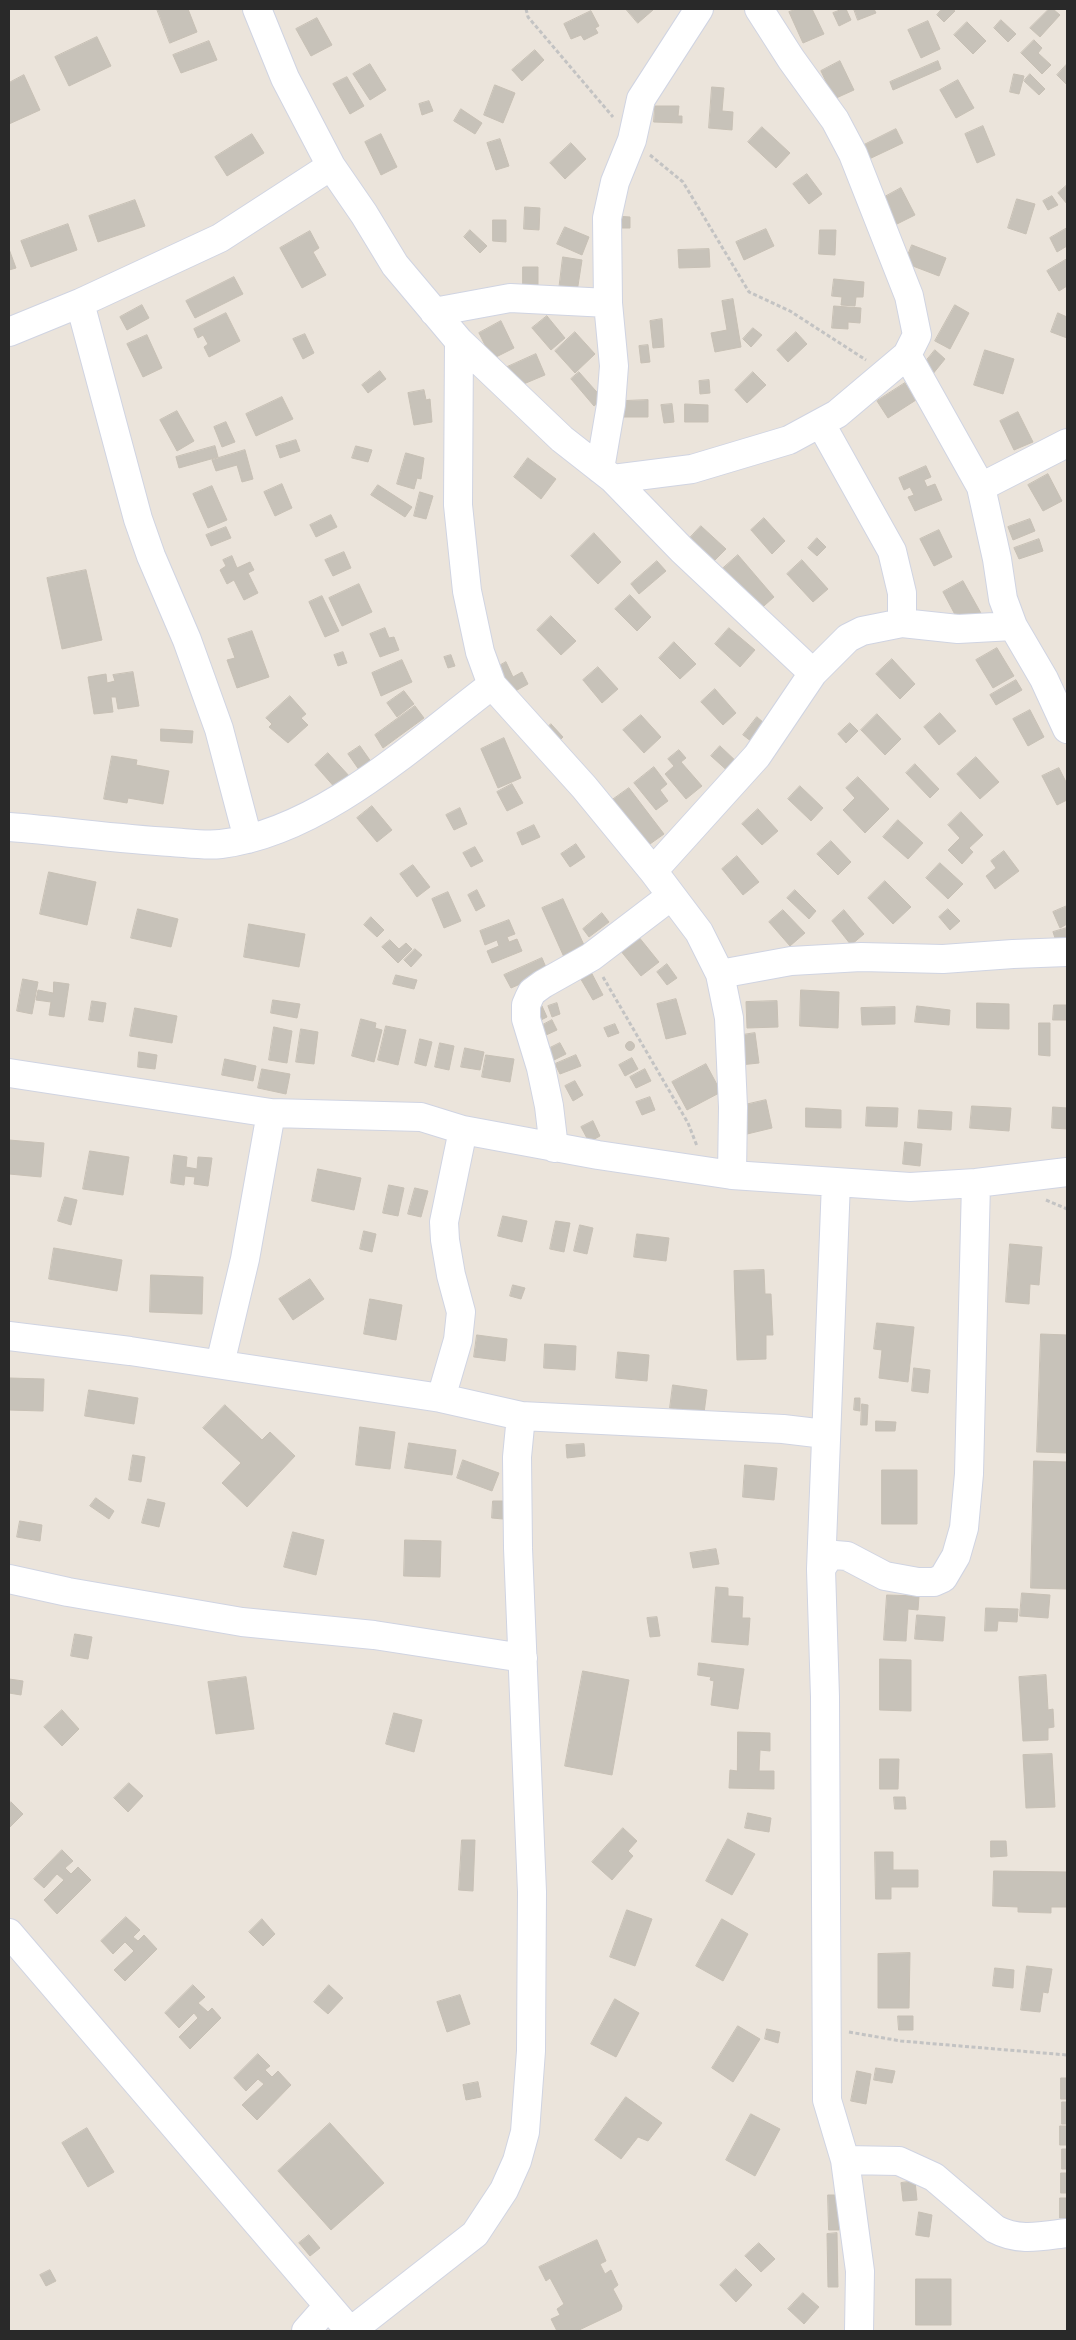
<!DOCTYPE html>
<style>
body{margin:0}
#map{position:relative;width:1076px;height:2340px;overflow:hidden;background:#ebe4db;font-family:"Nunito Sans",sans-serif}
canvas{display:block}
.frame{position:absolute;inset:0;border:10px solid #292929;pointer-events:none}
</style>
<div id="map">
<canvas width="1076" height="2340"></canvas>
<div class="frame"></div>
</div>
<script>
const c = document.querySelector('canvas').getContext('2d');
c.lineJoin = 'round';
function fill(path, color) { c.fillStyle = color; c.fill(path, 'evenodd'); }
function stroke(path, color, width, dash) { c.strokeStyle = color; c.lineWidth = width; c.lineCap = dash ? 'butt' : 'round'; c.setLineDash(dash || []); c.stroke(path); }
const building = new Path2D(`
 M157,9H188L197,32L170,43Z
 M626,9H652L653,10L638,23Z
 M797,9H812L824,34L803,43L789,12Z
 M843,9H846L851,20L839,26L833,13Z
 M854,9H874L876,13L858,20Z
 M942,9H952L955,11L944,22L937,15Z
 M1049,9H1053L1060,15L1040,37L1030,28Z
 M591,11L599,26L595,28L598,33L584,40L581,35L571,39L564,24Z
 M317,18L332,45L311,56L296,29Z
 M1001,20L1016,34L1008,42L994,28Z
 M928,21L940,49L921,58L908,30Z
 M967,22L986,41L973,54L954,35Z
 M97,37L111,66L69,86L55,57Z
 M1034,40L1042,48L1038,53L1051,65L1042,74L1021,53Z
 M209,41L217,60L181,73L173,55Z
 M535,50L544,60L522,81L512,70Z
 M840,61L854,90L834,99L821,71Z
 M938,61L941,69L893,90L890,82Z
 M370,64L386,90L370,100L353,74Z
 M1067,64V85L1057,75Z
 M1014,74L1024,76L1019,94L1010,92Z
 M1030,74L1045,89L1039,95L1024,81Z
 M24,75L40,110L9,124V83Z
 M347,77L364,106L350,114L333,84Z
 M958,80L974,108L956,118L940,90Z
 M495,85L515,93L503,123L484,115Z
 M712,87L724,88L722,111L733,112L732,130L709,128Z
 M429,101L433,111L422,115L419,104Z
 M655,106H679L678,116H682V123L654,122Z
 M461,109L482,123L475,134L454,121Z
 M983,126L995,155L977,163L965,134Z
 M762,127L790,153L776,168L748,142Z
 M896,129L903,143L867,160L860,147Z
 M252,134L264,153L227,176L215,157Z
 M381,134L397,167L381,175L365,142Z
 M500,139L509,166L496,170L487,143Z
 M571,143L586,159L565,179L550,163Z
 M807,174L822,194L809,204L793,184Z
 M1067,185V204L1058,193Z
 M901,188L915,215L895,225L881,199Z
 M1052,196L1058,205L1048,210L1043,201Z
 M1017,199L1035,204L1026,234L1008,228Z
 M135,200L145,226L98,242L89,216Z
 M525,207L540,208L539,230L524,229Z
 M615,216L630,217V228H615Z
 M493,220H506V242L493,241Z
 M68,224L77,250L31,267L21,241Z
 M565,227L589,237L582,255L557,244Z
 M1067,228V246L1057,252L1050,238Z
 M766,229L774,246L744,260L736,242Z
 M470,230L487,246L480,253L464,237Z
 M820,230H836L835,255L819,254Z
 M310,231L319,248L313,252L326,275L302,288L280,248Z
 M912,245L946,258L939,276L905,263Z
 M9,249L16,268L9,270Z
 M709,249L710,267L679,268L678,250Z
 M563,257L582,260L577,292L559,290Z
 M1067,259V286L1059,291L1047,271Z
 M523,267H538V290H523Z
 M234,277L243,294L195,318L186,301Z
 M834,279L864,282L863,297H856L855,306L841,305L842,297L832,296Z
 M733,299L741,347L715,352L711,333L727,330L722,301Z
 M142,305L149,318L127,330L120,317Z
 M955,305L969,313L950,349L935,341Z
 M834,306L861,308L860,323L848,322V329L832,328Z
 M226,313L240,341L209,357L204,347L208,344L203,335L198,338L194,329Z
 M1058,313L1067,317V338L1051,332Z
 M547,316L565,338L551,350L532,328Z
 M662,319L664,347L653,348L650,321Z
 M501,321L514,348L492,359L479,333Z
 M753,328L762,335L751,347L743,339Z
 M575,332L595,354L575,373L555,351Z
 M796,332L807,344L788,362L777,350Z
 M305,334L314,353L303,359L293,339Z
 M147,335L162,368L143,377L127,344Z
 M648,345L650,362L641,363L639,346Z
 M935,350L945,359L932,375L922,366Z
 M985,350L1014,359L1003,394L974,385Z
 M536,354L545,375L514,388L505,368Z
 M380,371L386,379L368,393L362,385Z
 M579,372L603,399L594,406L571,379Z
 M753,372L766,385L747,403L735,390Z
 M709,380L710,393L700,394L699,381Z
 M905,383L916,400L888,418L877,401Z
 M424,390L426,400L430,399L432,422L414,425L408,393Z
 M282,397L293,419L256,436L246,414Z
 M648,400V417H624V401Z
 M672,404L674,422L664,423L661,405Z
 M685,404L708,405V422H685Z
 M177,411L194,441L177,451L160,420Z
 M1018,412L1033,442L1014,450L1000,421Z
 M226,422L235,442L222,447L214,427Z
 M296,440L300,451L280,458L276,446Z
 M215,446L218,457L179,468L176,457Z
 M356,446L372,450L368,462L352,458Z
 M245,450L253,479L242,482L237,465L216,471L212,460Z
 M406,453L424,458L421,479L417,478L414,489L397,484Z
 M528,458L556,479L541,499L514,477Z
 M926,466L931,477L924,480L927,487L935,484L942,500L915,511L908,497L914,495L910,487L904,490L899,478Z
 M1048,474L1062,501L1043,511L1028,485Z
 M282,484L292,508L275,516L264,492Z
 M378,485L412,507L405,517L371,495Z
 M212,486L227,520L208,528L193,494Z
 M420,492L433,496L426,519L414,516Z
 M331,515L337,527L316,537L310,525Z
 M764,518L785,541L772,554L751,530Z
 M1030,519L1035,531L1013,540L1008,527Z
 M701,526L726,549L713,562L689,539Z
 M226,527L231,538L211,546L206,535Z
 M939,530L952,557L934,566L920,539Z
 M594,533L621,562L598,584L571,556Z
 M817,538L826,547L817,556L808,548Z
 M1039,539L1043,551L1019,559L1014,548Z
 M344,552L351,568L333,576L325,560Z
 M738,555L774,597L756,613L720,571Z
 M232,556L237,568L250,562L254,570L248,573L258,593L244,600L234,580L227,584L220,570L226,566L223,560Z
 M802,560L828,589L813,602L787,574Z
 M657,561L666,571L639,594L631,584Z
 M86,570L102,640L62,649L47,578Z
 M963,581L982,615L961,626L943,592Z
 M359,584L372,612L342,626L329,598Z
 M630,595L651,617L637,631L615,609Z
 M322,596L339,631L325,637L309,602Z
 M551,616L576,641L561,655L537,630Z
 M385,628L389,638L394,637L399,650L380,657L370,634Z
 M729,628L755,650L740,667L715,644Z
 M252,631L269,677L237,688L227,660L235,658L228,639Z
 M674,642L696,664L680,679L659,658Z
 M997,648L1014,676L993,688L976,660Z
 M343,652L347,663L338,666L334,655Z
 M451,655L455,666L448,668L444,657Z
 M892,659L915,684L900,699L876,674Z
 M402,660L412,682L381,696L372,673Z
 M506,662L513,677L522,672L528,684L508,695L494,669Z
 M598,667L618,689L602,703L583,680Z
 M133,672L139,706L118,709L116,697H111L113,712L94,714L88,677L106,674L107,683L115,681L113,675Z
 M1016,680L1022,690L996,705L990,695Z
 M715,689L736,713L723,725L701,702Z
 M404,691L414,704L397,717L387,703Z
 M290,696L306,714L301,718L308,725L288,743L269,727L272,724L266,718Z
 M415,706L424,718L383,748L375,735Z
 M1030,710L1044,737L1028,746L1013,719Z
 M940,713L956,731L939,745L924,727Z
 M877,714L901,739L885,755L861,730Z
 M641,715L661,737L644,753L623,730Z
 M757,717L770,728L756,745L743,735Z
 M850,723L858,731L846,743L838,734Z
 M551,724L563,737L552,748L540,735Z
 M161,729L193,731L192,743L161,741Z
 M504,738L521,778L498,788L481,749Z
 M360,746L374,766L362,774L348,754Z
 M720,746L739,764L731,774L711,756Z
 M679,750L686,758L681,762L702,786L686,799L665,774L674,766L668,759Z
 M328,753L351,778L337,790L315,765Z
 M112,756L137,760L136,765L169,771L163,804L128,798L127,803L104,799Z
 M976,757L999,782L980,799L957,774Z
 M915,764L939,789L930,798L906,773Z
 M654,767L667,784L660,790L668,801L656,810L634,783Z
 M1059,768L1067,784V800L1057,805L1042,776Z
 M858,777L889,809L865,833L843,810L855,798L846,788Z
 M512,784L523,803L507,811L497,792Z
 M800,786L823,808L811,821L788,799Z
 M629,788L664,834L643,849L608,803Z
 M372,806L392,830L377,842L357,818Z
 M460,808L467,824L454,830L446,815Z
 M758,809L778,831L762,845L742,824Z
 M961,812L983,835L969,848L973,852L962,864L948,850L960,838L948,825Z
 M898,820L923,843L908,859L883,837Z
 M534,825L540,837L522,845L517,833Z
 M831,841L851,862L838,875L817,854Z
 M576,844L585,857L570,867L561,854Z
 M475,847L483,861L471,867L463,853Z
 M1004,851L1019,871L995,889L986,876L996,868L991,861Z
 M737,856L759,882L743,895L722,869Z
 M940,863L963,884L948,899L926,878Z
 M413,865L430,887L417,897L400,874Z
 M49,872L96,882L87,925L40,914Z
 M885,881L911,907L893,924L868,898Z
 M477,890L485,906L476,911L468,895Z
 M795,890L816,911L809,919L787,898Z
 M448,892L461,921L444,928L432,899Z
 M563,899L589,956L568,966L542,908Z
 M1067,906V924L1060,928L1053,912Z
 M138,909L178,919L171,947L131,938Z
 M948,909L960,921L950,930L939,917Z
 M783,910L805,933L790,946L769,922Z
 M844,910L864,934L851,945L832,921Z
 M602,913L609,922L589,937L583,929Z
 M371,917L384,930L377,937L364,925Z
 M509,920L515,934L507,937L509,942L517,939L522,951L492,963L487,951L499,946L497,940L485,945L480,931Z
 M249,924L305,934L299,967L244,957Z
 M1067,928V941L1057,944L1053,932Z
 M638,936L659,962L641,976L620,950Z
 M390,940L399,949L406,943L412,949L398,963L382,947Z
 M415,949L422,955L411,967L404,960Z
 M542,958L548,972L511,988L504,975Z
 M667,964L677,978L667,985L657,972Z
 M590,970L603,995L593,1000L579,976Z
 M396,975L417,980L414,989L393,984Z
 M23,979L38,982L32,1014L17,1011Z
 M54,982L69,984L64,1017L49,1015L51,1002L36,1000L38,990L53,993Z
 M801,990L839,992L838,1028L800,1026Z
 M676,999L686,1034L666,1039L657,1004Z
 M273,1000L300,1004L297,1018L271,1013Z
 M92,1001L106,1003L103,1022L89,1020Z
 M777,1001L778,1027L747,1028L746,1002Z
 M557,1003L560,1014L552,1017L548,1006Z
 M977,1003L1009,1004V1029L977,1028Z
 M1054,1005H1067V1020H1053Z
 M542,1006L547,1017L537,1022L532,1011Z
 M917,1006L950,1010L949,1025L915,1022Z
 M895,1007V1024L862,1025L861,1008Z
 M135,1008L177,1016L172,1043L130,1036Z
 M361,1019L376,1023L375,1028L382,1030L374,1062L352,1056Z
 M552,1020L557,1030L544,1036L539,1027Z
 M1039,1023H1050V1056L1039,1055Z
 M615,1024L619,1033L608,1037L604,1028Z
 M386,1026L406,1030L398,1065L378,1060Z
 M274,1027L292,1031L287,1063L269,1060Z
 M301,1029L318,1032L314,1064L296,1062Z
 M755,1033L759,1063L740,1065L736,1036Z
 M420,1039L432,1042L426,1066L415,1063Z
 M625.5 1046a4.5 4.5 0 1 1 9 0a4.5 4.5 0 1 1-9 0Z
 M440,1043L454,1046L449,1070L435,1067Z
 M560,1043L566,1054L554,1060L548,1049Z
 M465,1048L484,1052L480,1070L461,1067Z
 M139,1052L157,1055L155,1069L138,1067Z
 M486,1055L514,1059L510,1082L482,1077Z
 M576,1055L581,1066L560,1074L555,1064Z
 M632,1058L638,1069L625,1076L619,1065Z
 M225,1059L256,1066L253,1081L222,1075Z
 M706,1064L721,1092L687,1110L672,1082Z
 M262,1069L290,1074L286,1094L258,1088Z
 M645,1069L651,1081L636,1088L630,1077Z
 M575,1081L583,1095L573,1101L565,1086Z
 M650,1097L655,1110L642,1115L636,1102Z
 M766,1100L772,1128L743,1135L736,1107Z
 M972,1106L1011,1108L1009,1131L970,1128Z
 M867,1107L898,1108L897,1127L866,1126Z
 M1053,1107L1067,1108V1129L1052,1128Z
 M806,1108L841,1110V1128L806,1127Z
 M919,1110L952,1112L951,1130L918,1128Z
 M593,1121L600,1136L589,1142L581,1127Z
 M9,1140L44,1143L41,1177L9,1174Z
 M905,1142L922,1144L920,1166L903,1164Z
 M90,1151L129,1157L123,1195L83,1189Z
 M174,1155L187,1157L186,1167L197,1169L198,1157L212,1158L208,1186L194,1184L195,1177L185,1176L184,1185L171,1183Z
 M318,1169L361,1178L354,1210L312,1201Z
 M389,1185L404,1188L398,1216L383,1213Z
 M415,1188L428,1191L421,1217L408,1214Z
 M65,1197L77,1200L71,1225L58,1221Z
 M503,1216L527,1221L522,1242L498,1236Z
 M556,1221L570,1223L564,1252L550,1249Z
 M580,1225L593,1228L587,1254L574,1251Z
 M364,1231L376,1234L372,1252L360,1249Z
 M637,1234L669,1238L666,1261L634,1257Z
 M1010,1244L1042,1247L1039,1285L1030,1284L1029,1304L1006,1302Z
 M54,1248L122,1260L117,1291L49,1279Z
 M764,1270L765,1294H771L773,1335H766V1359L737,1360L734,1271Z
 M151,1275L203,1277L202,1314L150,1312Z
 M310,1279L324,1299L293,1320L279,1299Z
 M513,1285L525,1288L521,1299L510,1296Z
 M370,1299L402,1305L396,1340L364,1334Z
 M877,1323L914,1327L908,1382L879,1378L882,1350L874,1349Z
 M1041,1334L1067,1335V1453L1037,1452Z
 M477,1335L507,1339L505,1361L474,1357Z
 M545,1344L576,1346L575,1370L544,1368Z
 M618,1352L649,1355L647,1381L616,1378Z
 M914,1368L930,1370L928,1393L912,1391Z
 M9,1378L44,1379L43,1411L9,1410Z
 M673,1385L707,1390L704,1413L670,1408Z
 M89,1390L138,1398L134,1424L85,1416Z
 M855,1398H860V1411L854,1410Z
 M862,1404L868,1405L867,1425H861Z
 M225,1405L262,1440L270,1432L295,1456L247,1507L222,1483L241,1463L203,1428Z
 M876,1421L896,1422L895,1431H876Z
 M360,1427L395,1432L390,1469L356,1465Z
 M409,1443L456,1450L452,1475L405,1468Z
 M584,1444L585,1456L567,1458L566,1445Z
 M133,1455L145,1457L141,1482L129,1480Z
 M463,1460L499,1473L492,1491L457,1478Z
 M1034,1461L1067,1462V1589L1031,1588Z
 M745,1465L777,1468L774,1500L743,1497Z
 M882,1470H917V1524H882Z
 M96,1498L114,1511L109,1519L90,1506Z
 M148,1499L165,1503L159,1527L142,1523Z
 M493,1501H504L503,1519L492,1518Z
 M20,1521L42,1525L40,1541L17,1537Z
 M293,1532L324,1540L316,1575L284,1567Z
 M405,1540L441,1541L440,1577L404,1576Z
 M716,1549L719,1564L693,1568L690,1553Z
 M716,1587L728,1588V1596L743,1597L742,1618H750L748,1645L712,1642Z
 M1022,1593L1050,1595L1048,1618L1020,1616Z
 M887,1595L919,1596L918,1610L908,1609L906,1641L884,1640Z
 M986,1608L1018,1609L1017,1622L998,1621L997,1631H985Z
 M917,1615L945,1617L943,1641L915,1639Z
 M657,1617L660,1636L650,1637L647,1618Z
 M75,1634L92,1637L88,1659L71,1656Z
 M880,1659L911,1660V1711L880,1710Z
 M699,1663L744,1669L738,1709L711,1705L714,1681L710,1680L711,1677L698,1675Z
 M583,1671L629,1680L612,1775L565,1766Z
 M1046,1675L1048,1710L1053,1709L1054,1727L1048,1728V1740L1023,1741L1019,1677Z
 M246,1677L254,1729L216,1734L208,1682Z
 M9,1679L23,1681L21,1695L9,1693Z
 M62,1710L79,1729L62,1746L44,1727Z
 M394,1713L422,1720L414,1752L386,1744Z
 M738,1732L770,1733V1751L760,1750L759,1771H774V1789L729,1788L730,1770L737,1771Z
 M1052,1754L1055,1807L1026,1808L1023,1755Z
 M880,1759H899L898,1789H880Z
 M129,1783L143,1796L128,1812L114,1798Z
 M894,1797H905L906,1809H895Z
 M11,1802L23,1814L9,1828V1804Z
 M748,1813L771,1818L769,1832L745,1828Z
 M623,1828L637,1841L628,1851L633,1856L612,1880L592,1862Z
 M728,1839L755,1854L732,1895L706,1881Z
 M462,1840H475L473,1891L459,1890Z
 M991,1841H1006L1007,1856L991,1857Z
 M62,1850L73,1861L65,1868L71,1874L78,1867L91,1880L57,1914L44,1900L64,1880L57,1874L44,1888L34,1879Z
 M875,1852H893V1870H918V1887H891V1899H876Z
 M994,1871L1067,1872V1907H1051V1913L1018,1912V1907L993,1906Z
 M627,1910L652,1919L635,1966L610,1957Z
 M126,1917L140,1930L133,1937L138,1941L144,1935L157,1949L125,1981L114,1970L134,1951L125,1942L113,1954L101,1941Z
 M262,1919L275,1934L263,1946L249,1932Z
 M722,1919L748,1934L723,1981L696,1966Z
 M910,1953L909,2008H878V1954Z
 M1027,1966L1052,1969L1048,1993L1043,1992L1040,2012L1021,2010Z
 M995,1968L1014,1970L1013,1988L993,1986Z
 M193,1985L205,1997L198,2003L208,2012L212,2008L221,2018L190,2049L179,2037L198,2018L194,2013L179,2028L165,2013Z
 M329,1985L343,1998L328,2014L314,2002Z
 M460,1995L470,2024L447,2032L437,2002Z
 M615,1999L639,2013L616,2057L591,2044Z
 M898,2016H913V2030H899Z
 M738,2026L760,2039L733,2082L712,2068Z
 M767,2029L780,2032L778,2043L765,2039Z
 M258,2054L270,2066L265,2070L272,2077L278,2071L291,2085L257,2120L242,2105L264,2084L258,2079L246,2091L234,2078Z
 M876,2068L895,2071L892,2083L874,2080Z
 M857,2071L871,2074L866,2104L851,2101Z
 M1061,2078H1067V2099H1061Z
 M478,2082L481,2097L466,2100L463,2085Z
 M626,2097L662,2123L648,2141L638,2137L621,2159L595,2140Z
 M1062,2102H1067V2124H1062Z
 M751,2114L780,2129L755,2176L726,2160Z
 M330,2123L384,2183L331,2230L278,2171Z
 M1060,2126H1067V2145H1060Z
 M87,2128L114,2172L88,2187L62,2143Z
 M1062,2149H1067V2169H1062Z
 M1061,2173H1067V2193H1061Z
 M915,2181L917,2200L903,2201L901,2183Z
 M828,2195H839V2230H829Z
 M1060,2198H1067V2218H1060Z
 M919,2212L932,2215L929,2237L916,2235Z
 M837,2233L838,2287H828L827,2234Z
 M309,2235L320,2248L310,2256L299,2243Z
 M597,2240L606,2261L600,2264L605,2274L611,2270L618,2285L613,2289L622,2306L621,2310L577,2331H557L551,2319L560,2315L557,2309L564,2304L550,2278L546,2281L539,2267Z
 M759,2243L775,2259L761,2272L745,2256Z
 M736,2269L752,2285L736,2302L720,2285Z
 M50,2270L56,2281L46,2286L40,2275Z
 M916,2279H951V2325H916Z
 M803,2293L819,2307L804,2324L788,2309Z`);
fill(building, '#c7c2b9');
stroke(building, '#c7c0b5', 1);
const minor = new Path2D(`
 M257,9L285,78L331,166L364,214L395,265L459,341L562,439L613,479L682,550L813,673
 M759,9L791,59L835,120L853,154L909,296L917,335L907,355L981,487L997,559L1003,599L1013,626L1044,679L1067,729
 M80,303L138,519L151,556L187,640L219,729L248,839
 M434,312L510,298L608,303L607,218L615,182L632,140L641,99L699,9
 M9,332L80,303L220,238L331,166
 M459,341L458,505L467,591L480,652L492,685L584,787L653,871L699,932L720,974L729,1018L733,1107L732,1175
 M821,424L892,551L902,593V623
 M600,469L611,405L614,366L608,303
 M613,479L692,469L789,440L837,414L907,355
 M981,487L1067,443
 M9,827C63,831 117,839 171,842C187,843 205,846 221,844C321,832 414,744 492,685
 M653,871L757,756L813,673L848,638L862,631L902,623L958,629L1013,626
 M720,974L791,961L861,957L943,959L1013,954L1067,952
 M9,1073L271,1113L421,1117L463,1130L598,1155L732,1175L836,1182L821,1569L825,1697L827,2100L845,2160L860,2271L859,2331
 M554,1148L549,1106L541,1068L526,1019V1005L529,998L532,992L543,984L591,957L671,896
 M836,1182L910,1187L976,1183L1067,1172
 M9,1336L130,1351L441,1398L521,1416L783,1429L825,1434
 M220,1364L245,1259L271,1113
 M441,1398L458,1340L461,1312L451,1275L445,1240L444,1222L463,1130
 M821,1569L828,1558L835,1555L847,1556L885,1576L918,1582H934L943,1578L956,1556L964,1528L969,1474L976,1183
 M9,1579L68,1592L242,1622L374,1635L523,1658
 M9,1933L350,2331
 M845,2160L899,2161L934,2177L995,2229C1019,2242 1042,2236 1067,2233
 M306,2331L328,2306
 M351,2331L475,2234L504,2190L517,2161L525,2132L531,2051L532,1892L518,1548L517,1457L521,1416`);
stroke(minor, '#d0d4e2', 30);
stroke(new Path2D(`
 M526,9L528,17L613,117
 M650,155L683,182L749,292L790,311L866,360
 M603,977L688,1123L697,1146
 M1046,1200L1067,1209
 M849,2032L901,2041L1067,2055`), '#c3c3c3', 3, [4, 2.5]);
stroke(minor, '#fff', 28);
</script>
